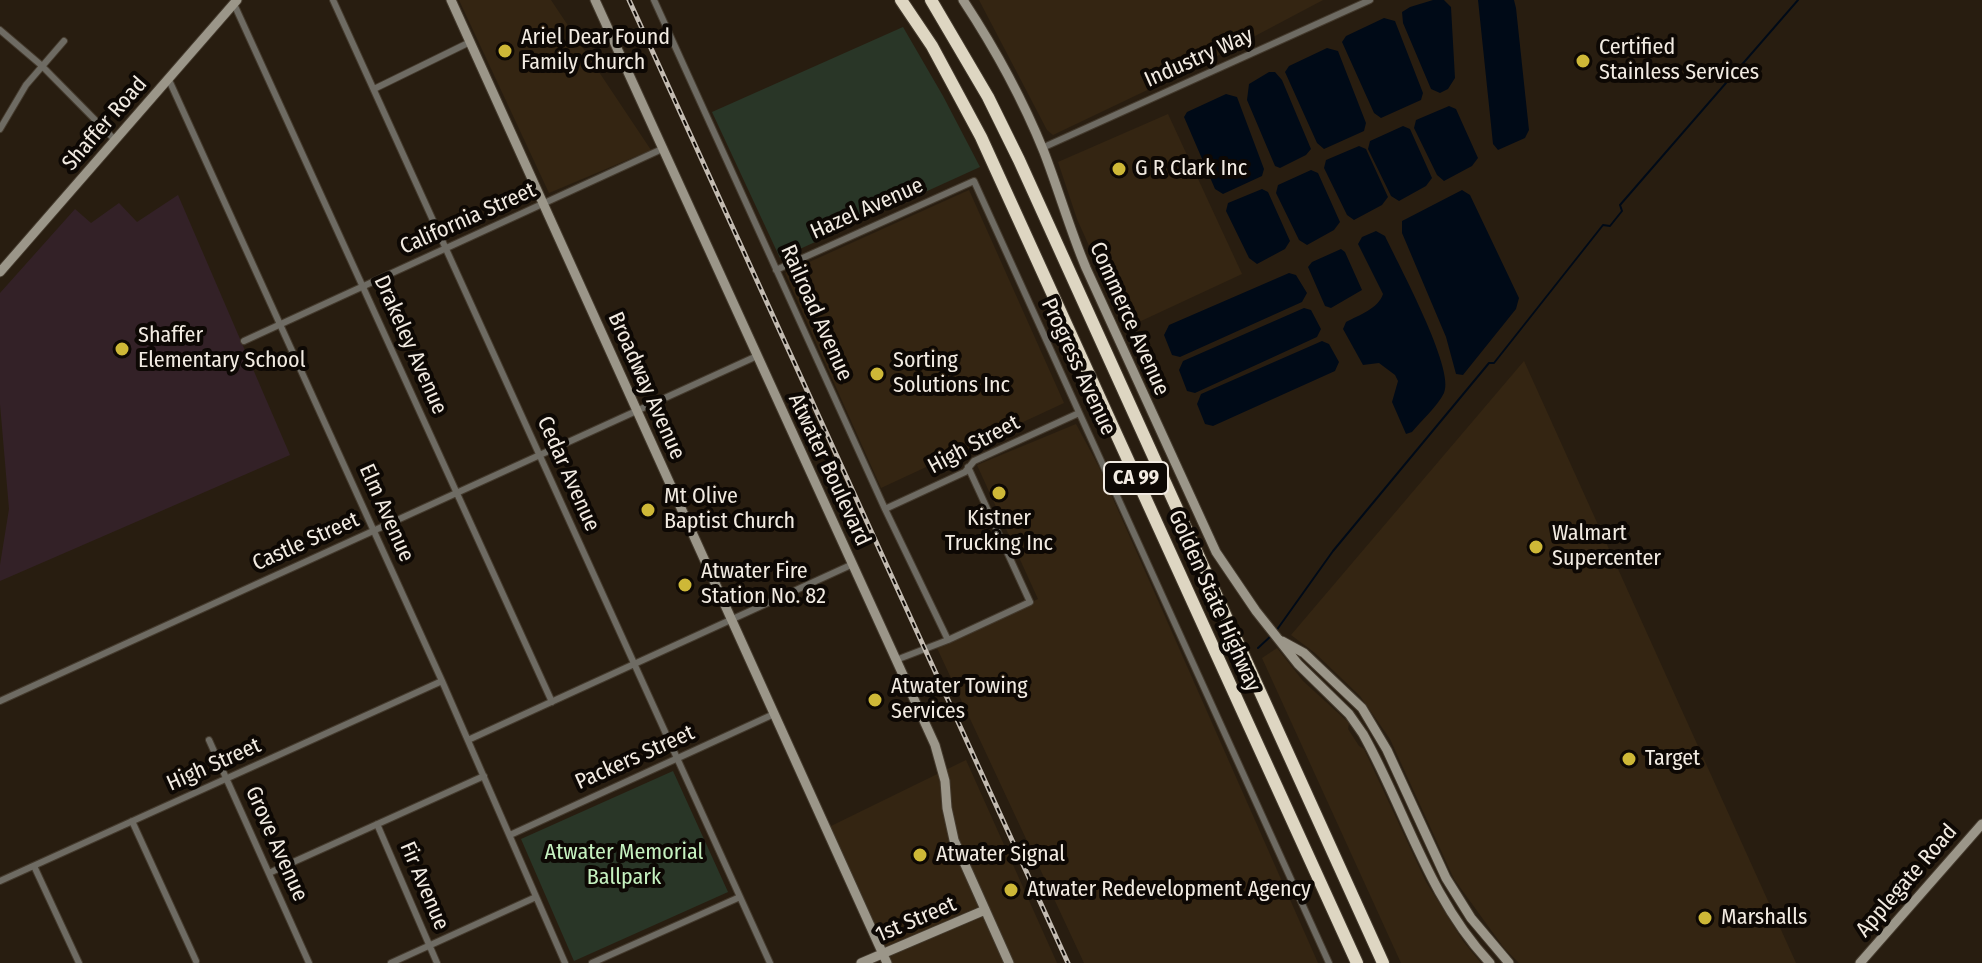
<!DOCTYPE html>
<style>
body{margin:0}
canvas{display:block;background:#281d10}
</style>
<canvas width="1982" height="963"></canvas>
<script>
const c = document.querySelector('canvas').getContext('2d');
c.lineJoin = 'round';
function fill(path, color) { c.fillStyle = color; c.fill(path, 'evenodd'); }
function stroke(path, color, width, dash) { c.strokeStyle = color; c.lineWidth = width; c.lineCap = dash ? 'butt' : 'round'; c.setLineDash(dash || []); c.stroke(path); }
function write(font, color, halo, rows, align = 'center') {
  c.font = font + ' "Fira Sans Condensed",sans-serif'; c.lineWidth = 8; c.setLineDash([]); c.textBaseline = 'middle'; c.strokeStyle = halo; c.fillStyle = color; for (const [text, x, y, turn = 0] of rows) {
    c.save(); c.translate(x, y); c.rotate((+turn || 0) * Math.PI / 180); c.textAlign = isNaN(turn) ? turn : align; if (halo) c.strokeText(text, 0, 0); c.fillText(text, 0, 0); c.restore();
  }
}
fill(new Path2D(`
 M459,0H551L651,150L549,193Z
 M979,0H1323L1206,62L1053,135L1047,130Z
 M1168,114L1242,274L1126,328L1077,219L1058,162Z
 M969,190L1064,403L881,488L785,273Z
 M1524,361L1796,963H1519L1504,948L1454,879L1390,739L1360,696L1315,653L1291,635Z
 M1076,424L1099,467L1318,963H1084L937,648L1038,599L977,465Z
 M1277,648L1303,681L1349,723L1348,729L1359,746L1364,749L1426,882L1463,941L1481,963H1401L1262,658Z
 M966,760L1057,963H886L829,827Z`), '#342512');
fill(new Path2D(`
 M178,195L290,455L0,581V565L9,509L0,404V293L75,209L91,223L119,203L137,222Z`), '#332127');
fill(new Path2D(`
 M903,27L943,96L980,167L780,258L712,112Z
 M673,771L728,892L574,961L521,839Z`), '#293627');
fill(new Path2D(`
 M1433,0H1444L1451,7L1455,78L1448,89L1440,93L1431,89L1403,23L1402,12L1410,7Z
 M1478,0H1514L1516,8L1529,130L1525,138L1498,150L1493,144Z
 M1384,18L1395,21L1423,93L1421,100L1381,118L1374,113L1342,42L1346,36Z
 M1327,48L1338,51L1366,123L1364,131L1324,149L1317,143L1285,72L1289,66Z
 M1269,72H1275L1282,80L1311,149L1306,155L1280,168L1275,166L1247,100L1249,84Z
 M1226,94L1237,97L1264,169L1262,176L1223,194L1215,189L1184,117L1187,112Z
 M1449,106L1456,109L1478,158L1472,166L1444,181L1437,175L1414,128L1416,120Z
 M1403,126L1410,129L1432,178L1426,186L1399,201L1391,196L1368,149L1370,141Z
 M1359,146L1366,149L1388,197L1382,205L1354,220L1347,215L1324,168L1326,160Z
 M1311,170L1318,173L1340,222L1334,230L1307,245L1299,240L1276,193L1278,185Z
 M1262,189L1268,192L1290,241L1285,249L1257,264L1249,258L1226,211L1228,203Z
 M1462,190L1470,195L1519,298L1516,309L1463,375L1456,374L1446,337L1402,233V221Z
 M1376,231L1385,236C1397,262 1456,370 1444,393C1437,407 1422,420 1412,432L1406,434L1392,402L1398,381L1395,375L1379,363L1363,365L1343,329L1346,322C1359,315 1378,309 1383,294L1358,244L1362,237Z
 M1341,249L1345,252L1362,290L1331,308L1325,306L1308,267L1312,262Z
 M1289,273L1296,275L1307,293L1302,302L1180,357L1172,355L1164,335L1169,325Z
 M1304,308L1311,310L1321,329L1317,337L1195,393L1187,391L1179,370L1183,361Z
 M1322,341L1329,344L1339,362L1335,371L1213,426L1205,424L1197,404L1201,394Z`), '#000a17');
stroke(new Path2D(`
 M1276,631L1333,551L1489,363H1494L1603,225L1610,226L1622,211L1620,205L1798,0
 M1258,648L1272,635`), '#000a17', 2);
const street = new Path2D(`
 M333,0L770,963
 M654,0L885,509L948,640
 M234,4L552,702
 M0,30L41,65L115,140
 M169,80L442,681L565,963
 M374,89L470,42
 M0,129L26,85L64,41
 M1042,148L1370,0
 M776,270L974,181L1329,963
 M244,341L662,149
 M885,509L965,472L974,461L1079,413
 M896,660L948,640L1030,602L968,467
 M0,701L757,356
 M209,740L309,963
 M468,740L853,564
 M132,821L196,961
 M377,824L437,963
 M510,835L774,714
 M34,866L79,963
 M269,873L484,776
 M0,881L442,681
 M391,963L536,897
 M592,963L740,897`);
const secondary = new Path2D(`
 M451,0L887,963
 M595,0L935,745L945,781L947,808L954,840L1009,963
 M963,0C994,47 1023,100 1044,152C1059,191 1070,230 1086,268L1216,552L1256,611L1298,664L1349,714L1363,734C1406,811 1428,897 1490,963
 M0,272L237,0
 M1282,641L1304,653L1362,708L1387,750L1446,878L1471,918L1509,963
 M861,963L985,910
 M1860,963L1982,824`);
const highway = new Path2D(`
 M901,0L932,46L981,137L1357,963
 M931,0L988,97L1019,160L1383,963`);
stroke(street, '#443a2d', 8);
stroke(secondary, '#443a2d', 11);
stroke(highway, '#443a2d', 14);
stroke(street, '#6e6b63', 6);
stroke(secondary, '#9b9689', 9);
stroke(highway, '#ded6c2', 12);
const rail = new Path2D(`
 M629,0L1068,963`);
stroke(rail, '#c3bbb1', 5);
stroke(rail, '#0d0804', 2, [6]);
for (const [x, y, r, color] of [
 [505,51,8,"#ceb837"],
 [1583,61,8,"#ceb837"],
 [1119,169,8,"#ceb837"],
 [122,349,8,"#ceb837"],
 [877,374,8,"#ceb837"],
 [999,493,8,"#ceb837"],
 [648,510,8,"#ceb837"],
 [1536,547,8,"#ceb837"],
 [685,585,8,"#ceb837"],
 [875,700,8,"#ceb837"],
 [1629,759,8,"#ceb837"],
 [920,855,8,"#ceb837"],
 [1011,890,8,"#ceb837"],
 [1705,918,8,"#ceb837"]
]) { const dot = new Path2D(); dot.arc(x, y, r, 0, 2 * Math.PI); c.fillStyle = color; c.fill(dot); stroke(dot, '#0d0804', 3); }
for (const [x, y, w] of [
 [1136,478,64]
]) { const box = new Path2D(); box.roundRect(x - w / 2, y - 16, w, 32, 6); c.fillStyle = '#0d0804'; c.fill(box); stroke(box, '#f2ebe2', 2); }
write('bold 20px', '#f2ebe2', null, [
 ["CA 99",1136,478]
]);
write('22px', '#f2ebe2', '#0d0804', [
 ["Ariel Dear Found",521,38],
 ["Family Church",521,63],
 ["Certified",1599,48],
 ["Stainless Services",1599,73],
 ["G R Clark Inc",1135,169],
 ["Shaffer",138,336],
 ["Elementary School",138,361],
 ["Sorting",893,361],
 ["Solutions Inc",893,386],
 ["Mt Olive",664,497],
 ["Baptist Church",664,522],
 ["Kistner",999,519,"center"],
 ["Trucking Inc",999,544,"center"],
 ["Walmart",1552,534],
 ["Supercenter",1552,559],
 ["Atwater Fire",701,572],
 ["Station No. 82",701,597],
 ["Atwater Towing",891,687],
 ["Services",891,712],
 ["Target",1645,759],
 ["Atwater Signal",936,855],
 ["Atwater Redevelopment Agency",1027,890],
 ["Marshalls",1721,918]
], 'left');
write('22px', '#f2ebe2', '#0d0804', [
 ["Industry Way",1199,58,-24],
 ["Shaffer Road",105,124,-49],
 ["Hazel Avenue",867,209,-24],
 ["California Street",468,219,-24],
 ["Railroad Avenue",816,313,66],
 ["Commerce Avenue",1129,319,66],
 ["Drakeley Avenue",410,345,66],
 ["Progress Avenue",1078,367,65],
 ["Broadway Avenue",646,386,66],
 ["High Street",974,445,-28],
 ["Atwater Boulevard",829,470,65],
 ["Cedar Avenue",568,474,66],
 ["Elm Avenue",386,513,66],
 ["Castle Street",306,542,-24],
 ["Golden State Highway",1214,601,66],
 ["Packers Street",635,758,-24],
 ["High Street",214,765,-24],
 ["Grove Avenue",276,844,66],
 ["Applegate Road",1907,881,-49],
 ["Fir Avenue",424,886,67],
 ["1st Street",916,920,-23]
]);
write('22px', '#c6f2c0', '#0d0804', [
 ["Atwater Memorial",624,853],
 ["Ballpark",624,878]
]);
</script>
